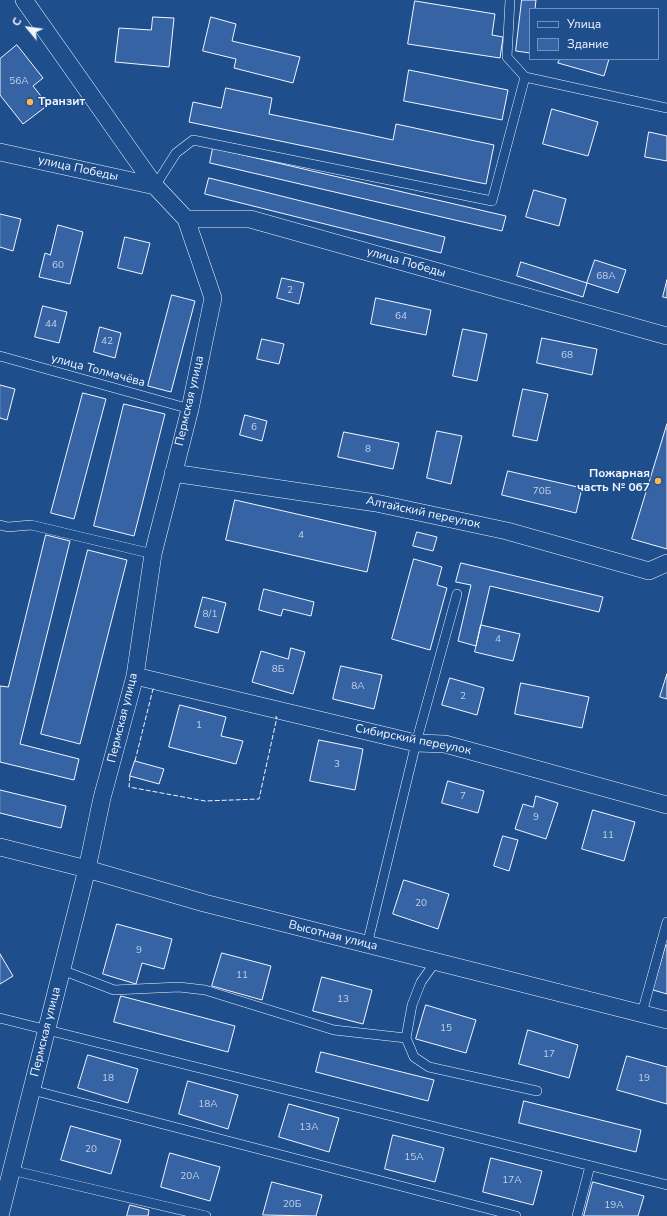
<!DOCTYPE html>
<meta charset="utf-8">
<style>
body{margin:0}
#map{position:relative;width:667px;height:1216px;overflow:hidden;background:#1f4e8c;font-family:"Nunito Sans",sans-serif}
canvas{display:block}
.legend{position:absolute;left:529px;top:8px;width:130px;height:52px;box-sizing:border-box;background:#1f4e8c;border:1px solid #7391ba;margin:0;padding:5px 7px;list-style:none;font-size:12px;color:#f2f6ff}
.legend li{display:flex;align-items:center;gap:8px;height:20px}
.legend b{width:20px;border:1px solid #7391ba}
.north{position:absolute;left:8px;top:8px;width:40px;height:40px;-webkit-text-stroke:3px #1f4e8c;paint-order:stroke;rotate:299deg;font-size:11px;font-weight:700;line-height:16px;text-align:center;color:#f2f6ff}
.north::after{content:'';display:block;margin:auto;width:14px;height:18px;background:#f2f6ff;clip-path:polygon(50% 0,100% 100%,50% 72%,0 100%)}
</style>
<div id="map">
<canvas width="667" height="1216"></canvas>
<ul class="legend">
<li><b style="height:5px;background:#1f4e8c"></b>Улица</li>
<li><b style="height:11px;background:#3563a3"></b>Здание</li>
</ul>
<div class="north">С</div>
</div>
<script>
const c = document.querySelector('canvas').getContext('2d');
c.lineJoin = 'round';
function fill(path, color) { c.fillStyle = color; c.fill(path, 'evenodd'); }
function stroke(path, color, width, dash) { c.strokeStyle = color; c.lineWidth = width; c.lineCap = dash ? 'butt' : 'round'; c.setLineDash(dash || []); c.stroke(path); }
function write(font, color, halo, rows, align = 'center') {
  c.font = font + ' "Nunito Sans",sans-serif'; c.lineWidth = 3; c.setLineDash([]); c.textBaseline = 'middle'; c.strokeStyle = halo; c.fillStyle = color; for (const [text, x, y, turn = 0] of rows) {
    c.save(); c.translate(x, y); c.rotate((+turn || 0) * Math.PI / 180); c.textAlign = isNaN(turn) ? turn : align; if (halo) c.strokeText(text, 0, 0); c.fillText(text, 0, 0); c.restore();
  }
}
const building = new Path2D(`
 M522,0H536L535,9H530V53L516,51Z
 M415,1L495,14L492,35L503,37L500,58L408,44Z
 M153,17L174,18L169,67L115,62L119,28L151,30Z
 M211,17L236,24L232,41L300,57L293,83L234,68L236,59L203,51Z
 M17,45L43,78L33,86L48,105L23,124L0,95V59Z
 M560,59H609L604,76L558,63Z
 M409,70L508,90L502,120L404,101Z
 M226,88L272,98L269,114L361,133L393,140L396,124L494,145L486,184L189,122L193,102L221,108Z
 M552,109L598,122L588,156L543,144Z
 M649,132L667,136V161L645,157Z
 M213,148L506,216L502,231L210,163Z
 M209,178L445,237L441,253L205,194Z
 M534,190L566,199L559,226L526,217Z
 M0,214L21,219L13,251L0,247Z
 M58,225L83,232L70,284L39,277L45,253L50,255Z
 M125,237L150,243L142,274L118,268Z
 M595,260L626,270L618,293L587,283Z
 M521,262L587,283L583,297L517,276Z
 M282,278L304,283L299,304L277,298Z
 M667,280V298L663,297Z
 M172,295L195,301L171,392L148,386Z
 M376,298L431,310L426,335L371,324Z
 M43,306L67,312L59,343L35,337Z
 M100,327L121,333L115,358L94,352Z
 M463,329L487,334L477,381L453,376Z
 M542,338L597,349L592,375L537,363Z
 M262,339L284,344L279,364L257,359Z
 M0,385L15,389L7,420L0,418Z
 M523,389L548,394L537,441L513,436Z
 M83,393L106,399L74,519L51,513Z
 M124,404L165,414L134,536L94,526Z
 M245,415L267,421L262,441L240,435Z
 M667,424V549L632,539Z
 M437,431L462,436L451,484L427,478Z
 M344,432L399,443L393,469L338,457Z
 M508,471L582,488L576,513L502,495Z
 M235,500L376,532L367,572L226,540Z
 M417,532L437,537L433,551L413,546Z
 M46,535L70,541L20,744L79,759L74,780L0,762V686L8,687Z
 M88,550L127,560L80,744L41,734Z
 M414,559L442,567L437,585L447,588L430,650L392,639Z
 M461,563L603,597L599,612L490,586L476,646L458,641L471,585L456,582Z
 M264,589L314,602L311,616L283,609L281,616L259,610Z
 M203,597L226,603L218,633L195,627Z
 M481,625L520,634L513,661L475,652Z
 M291,648L305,652L293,694L252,682L261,651L288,659Z
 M341,666L382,675L374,709L333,699Z
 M667,674V699L660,697Z
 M450,678L484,688L477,715L442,705Z
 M521,683L589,697L582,728L515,714Z
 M180,705L226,717L221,736L243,741L236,764L169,747Z
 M319,740L363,749L355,790L310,781Z
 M135,761L164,769L159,784L130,776Z
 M448,781L484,791L478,813L442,803Z
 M0,790L66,806L61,828L0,813Z
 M536,796L558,803L546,839L515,829L523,804L533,807Z
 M593,810L635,822L624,861L582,849Z
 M503,836L518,840L509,871L494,866Z
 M404,880L449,894L438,929L393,914Z
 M117,924L172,939L164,969L142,963L136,984L103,974Z
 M666,945H667V994L653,990Z
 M222,953L271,966L262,1000L212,986Z
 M0,954L13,976L0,984Z
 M322,977L372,990L363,1024L313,1011Z
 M121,996L235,1026L228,1052L114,1022Z
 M426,1005L476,1020L466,1053L416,1039Z
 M528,1030L578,1045L569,1078L519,1064Z
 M321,1052L434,1080L428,1101L316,1072Z
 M88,1055L138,1069L128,1103L78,1088Z
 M627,1056L667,1067V1104L617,1090Z
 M188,1081L238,1095L228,1129L179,1114Z
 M524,1101L641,1130L636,1152L519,1123Z
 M289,1104L339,1118L329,1152L279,1137Z
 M71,1126L121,1140L111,1174L61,1160Z
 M393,1135L444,1148L435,1182L385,1169Z
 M170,1153L220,1167L210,1201L161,1187Z
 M491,1158L542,1171L533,1205L483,1192Z
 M272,1182L322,1195L316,1216L263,1215Z
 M593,1182L644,1196L638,1216H584Z
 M130,1205L149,1210L148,1216H127Z`);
fill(building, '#3563a3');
stroke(building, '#f2f6ff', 1);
const service = new Path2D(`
 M525,77L667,108
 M155,186L176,153L193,140L492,201L525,77L507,57L510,0
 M0,356L190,409
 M0,525L8,527L31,525L153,554
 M367,945L416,743L457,594
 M436,961L421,982L412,1005L406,1038L414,1057L429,1067L537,1091
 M62,970L114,990L179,987L205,990L334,1030L406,1038
 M642,1013L667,922
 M0,1018L667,1185
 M32,1090L516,1216
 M11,1170L206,1216
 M577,1216L590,1166`);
const minor = new Path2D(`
 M24,0L155,186L186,219H250L667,336
 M0,152L155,186
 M173,473L376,503L507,531L649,571L667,563
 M135,676L416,743L445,744L667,805
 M0,847L87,869L204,903L667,1020
 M0,1216L87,869L102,798L135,676L153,554L190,409L213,298L186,219`);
stroke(service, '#f2f6ff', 10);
stroke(minor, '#f2f6ff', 18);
stroke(service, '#1f4e8c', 9);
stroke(minor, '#1f4e8c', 17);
stroke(new Path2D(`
 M135,761L153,689H154
 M130,776L129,787L205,801L259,799L277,717H275`), '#f2f6ff', 1, [5, 2]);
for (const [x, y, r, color] of [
 [30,102,4,"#ffb74d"],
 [658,481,4,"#ffb74d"]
]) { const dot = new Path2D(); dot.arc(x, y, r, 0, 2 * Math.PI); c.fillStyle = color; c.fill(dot); stroke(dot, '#1f4e8c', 1.5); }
write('10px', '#c3d1e8', null, [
 ["56А",19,82],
 ["60",58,266],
 ["68А",606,277],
 ["2",290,291],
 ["64",401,317],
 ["44",51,325],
 ["42",107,342],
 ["68",567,356],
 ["6",254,428],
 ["8",368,450],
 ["70Б",542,492],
 ["4",301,536],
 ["8/1",210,615],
 ["4",498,640],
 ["8Б",278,670],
 ["8А",358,687],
 ["2",463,697],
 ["1",199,726],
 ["3",337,765],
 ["7",463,797],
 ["9",536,818],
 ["11",608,836],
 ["20",421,904],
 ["9",139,951],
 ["11",242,976],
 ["13",343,1000],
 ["15",446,1029],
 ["17",549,1055],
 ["18",108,1079],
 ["19",644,1079],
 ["18А",208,1105],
 ["13А",309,1128],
 ["20",91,1150],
 ["15А",414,1158],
 ["20А",190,1177],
 ["17А",512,1181],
 ["20Б",292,1205],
 ["19А",614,1206]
]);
write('bold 12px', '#f2f6ff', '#1f4e8c', [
 ["Транзит",38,102],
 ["Пожарная",650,474,"right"],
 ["часть № 067",650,488,"right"]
], 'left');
write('12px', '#f2f6ff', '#1f4e8c', [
 ["улица Победы",78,169,12],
 ["улица Победы",406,263,16],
 ["улица Толмачёва",98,371,15],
 ["Пермская улица",190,401,-77],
 ["Алтайский переулок",423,513,12],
 ["Пермская улица",123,718,-76],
 ["Сибирский переулок",413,740,11],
 ["Высотная улица",333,936,14],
 ["Пермская улица",46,1032,-76]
]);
</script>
